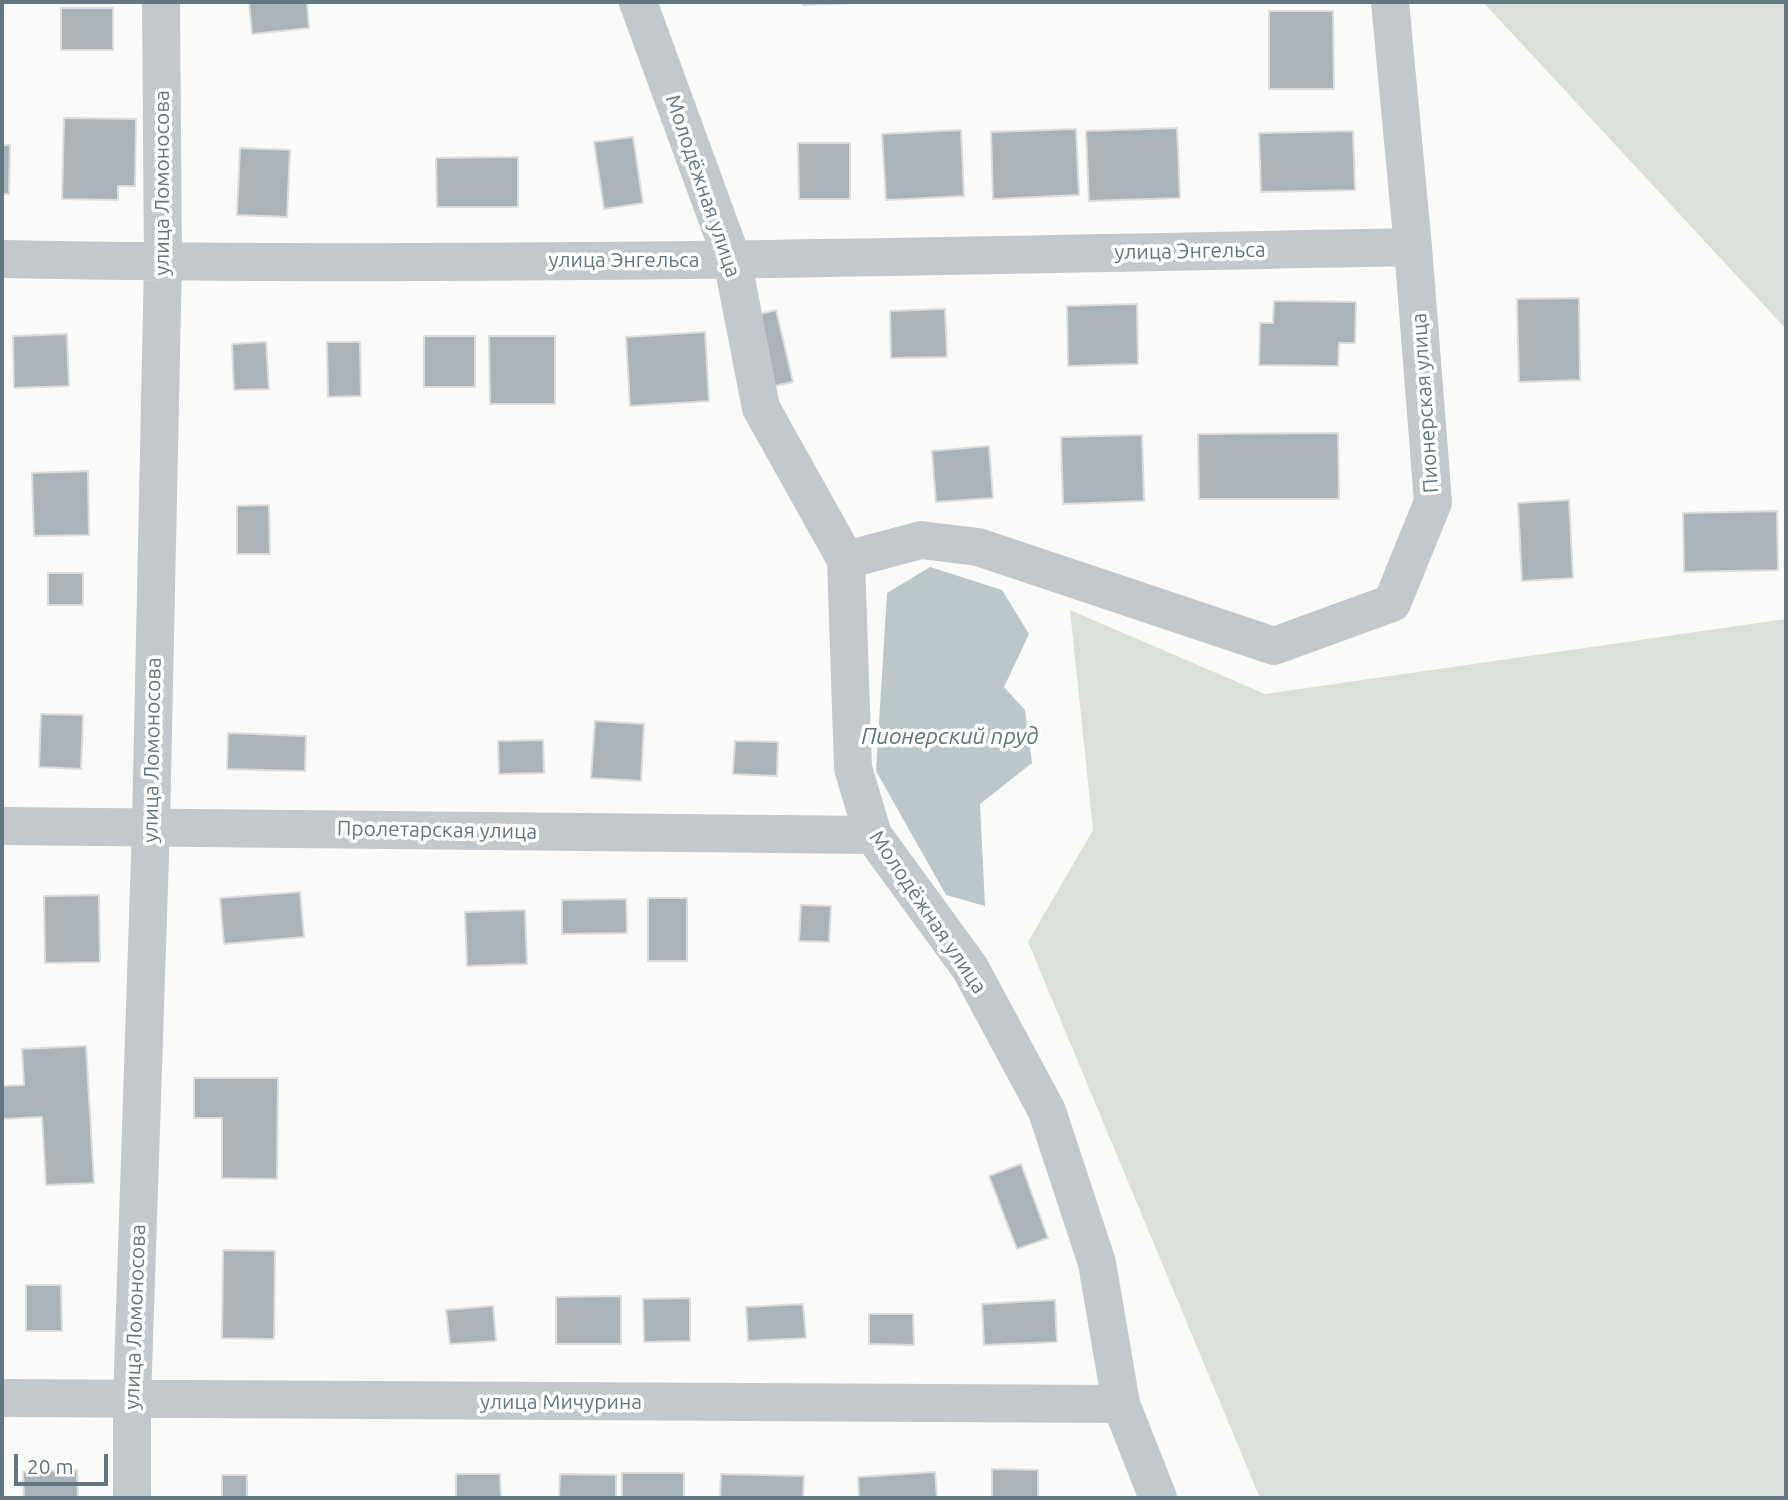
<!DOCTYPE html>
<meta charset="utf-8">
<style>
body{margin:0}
#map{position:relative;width:1788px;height:1500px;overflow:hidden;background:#fafaf8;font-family:Ubuntu,sans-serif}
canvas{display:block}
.frame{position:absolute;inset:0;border:4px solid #657683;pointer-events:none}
.scale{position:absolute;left:14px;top:1454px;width:94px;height:32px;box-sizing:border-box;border:4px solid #657683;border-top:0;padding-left:9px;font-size:21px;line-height:24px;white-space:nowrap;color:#657683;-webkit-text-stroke:5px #fff;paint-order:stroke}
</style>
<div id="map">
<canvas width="1788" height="1500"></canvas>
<div class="frame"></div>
<div class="scale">20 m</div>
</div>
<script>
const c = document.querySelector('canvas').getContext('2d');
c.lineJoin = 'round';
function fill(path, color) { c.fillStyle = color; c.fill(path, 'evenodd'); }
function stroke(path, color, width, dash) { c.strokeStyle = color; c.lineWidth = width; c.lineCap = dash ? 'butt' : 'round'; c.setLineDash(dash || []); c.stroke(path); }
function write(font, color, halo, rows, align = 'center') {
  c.font = font + ' Ubuntu,sans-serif'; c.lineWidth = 7; c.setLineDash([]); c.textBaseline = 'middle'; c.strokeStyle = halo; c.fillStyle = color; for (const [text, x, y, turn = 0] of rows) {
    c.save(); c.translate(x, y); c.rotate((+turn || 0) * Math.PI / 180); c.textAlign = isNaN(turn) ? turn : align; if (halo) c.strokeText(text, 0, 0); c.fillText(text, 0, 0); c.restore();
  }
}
fill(new Path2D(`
 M1483,2H1786V329Z
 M1070,610L1265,694L1786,619V1498H1260L1028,942L1093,830Z`), '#dadfd7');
fill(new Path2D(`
 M930,567L1002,590L1029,634L1004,687L1025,710L1032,763L980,804L985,906L946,895L876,771L887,593Z`), '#bbc7cb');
const building = new Path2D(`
 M249,2H307L309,28L252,34Z
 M802,2H879L803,5Z
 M61,8H113V50H61Z
 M1269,11H1333L1334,89H1269Z
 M64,118L136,119L135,186H118V200L62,199Z
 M1177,128L1180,198L1089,201L1086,131Z
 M1076,129L1079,195L993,199L991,132Z
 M961,130L964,196L886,200L882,134Z
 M1353,131L1355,190L1261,192L1259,133Z
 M633,137L643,203L604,209L594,142Z
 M798,143H850V199H799Z
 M2,145H10L9,194H2Z
 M240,148L290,150L287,217L237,215Z
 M518,157V207H437L436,158Z
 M1579,298L1580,380L1519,382L1517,299Z
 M1274,301L1356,302L1355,343H1339L1338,366L1259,365L1260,323H1273Z
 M1137,304L1138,364L1068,366L1067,306Z
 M945,309L947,357L891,358L890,311Z
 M776,310L793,382L769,387L752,316Z
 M705,332L709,401L630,406L626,337Z
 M67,334L69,386L14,388L13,336Z
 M424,336H475V387H424Z
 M489,336H555V404H490Z
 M266,342L269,389L234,390L232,344Z
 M327,342H360L361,396L328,397Z
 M1338,433L1339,499H1199L1198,434Z
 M1142,435L1144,501L1063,504L1061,437Z
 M989,446L993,498L936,502L932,451Z
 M88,471L89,535L34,536L32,473Z
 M1569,500L1573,578L1522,581L1518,503Z
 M269,505L270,554H237V506Z
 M1777,511L1778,570L1684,572L1683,513Z
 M48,573H83V605H48Z
 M41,714L83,715L81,769L39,767Z
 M595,721L644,724L641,781L591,778Z
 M228,733L306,736L305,771L227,769Z
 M543,740L544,773L499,774L498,741Z
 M735,741L778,742L777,776L733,774Z
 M300,892L304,937L224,944L220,898Z
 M99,895L100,962L45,963L44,896Z
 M648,898H687V961H648Z
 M626,899L627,933L562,934V900Z
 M801,905L831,906L829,942L799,941Z
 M525,910L527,964L467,966L465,912Z
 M86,1046L94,1183L46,1185L42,1117L2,1119V1086L24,1085L22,1049Z
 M194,1078H278L277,1179L222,1178V1118H194Z
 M1021,1164L1048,1238L1017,1249L989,1176Z
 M223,1250L275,1251L274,1339L222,1338Z
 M26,1285H61L62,1331H26Z
 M621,1296V1344H556V1297Z
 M690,1298V1341L644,1342L643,1299Z
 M1055,1300L1057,1342L984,1345L982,1304Z
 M803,1304L806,1338L748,1341L746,1307Z
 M493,1306L496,1341L450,1344L446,1310Z
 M869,1314H913L914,1345L869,1344Z
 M992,1469L1038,1470V1498H992Z
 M77,1470L78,1498H24L23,1472Z
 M935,1472L937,1498H859L858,1477Z
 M622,1473H684V1498H622Z
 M456,1474H500L501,1498H456Z
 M560,1474L616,1475V1498H559Z
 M721,1474L804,1476L803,1498H720Z
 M222,1475H247V1498H222Z`);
fill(building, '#aab3b9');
stroke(building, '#dcdcda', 2);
stroke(new Path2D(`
 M638,2L732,259L761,408L846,560L853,768L873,835L970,968L1047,1111L1097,1263L1121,1404L1158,1498
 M2,259C472,268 943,256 1413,247
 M846,560L921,540L978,547L1274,646L1392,603L1433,502L1413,247L1390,2
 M2,826L873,835
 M2,1398L1121,1404
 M132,1498V1400L151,826L163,262L161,2`), '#c3c8cc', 38);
write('21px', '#657683', '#fff', [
 ["улица Ломоносова",162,183,-90],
 ["Молодёжная улица",703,186,71],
 ["улица Энгельса",1190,251,-1],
 ["улица Энгельса",624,260],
 ["Пионерская улица",1425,403,-94],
 ["улица Ломоносова",152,750,-89],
 ["Пролетарская улица",437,830,1],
 ["Молодёжная улица",928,912,56],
 ["улица Ломоносова",135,1317,-88],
 ["улица Мичурина",561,1402]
]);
write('italic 23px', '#60757c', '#fff', [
 ["Пионерский пруд",950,736]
]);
</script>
